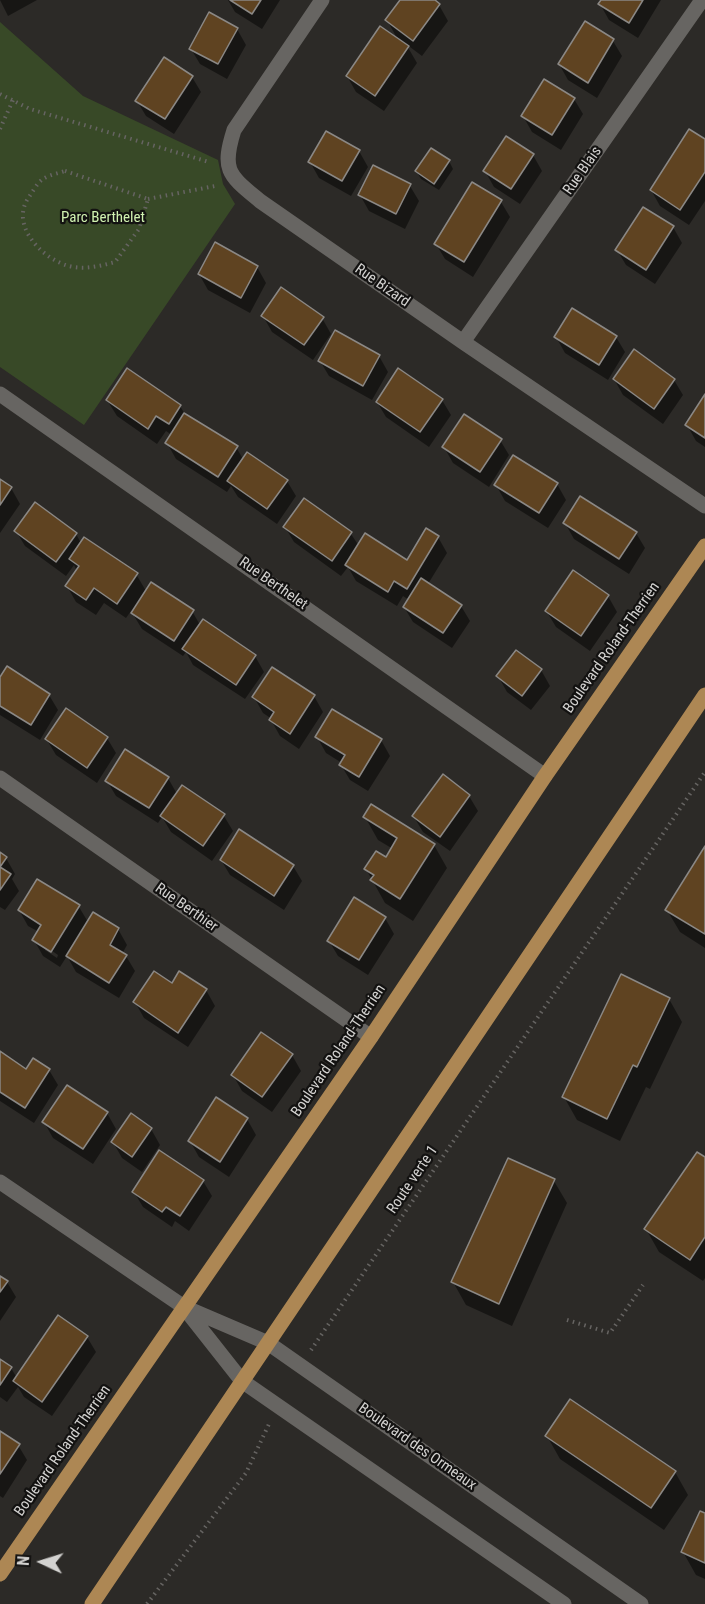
<!DOCTYPE html>
<style>
body{margin:0}
#map{position:relative;width:705px;height:1604px;overflow:hidden;background:#2c2a27;font-family:"Roboto Condensed",sans-serif}
canvas{display:block}
.north{position:absolute;left:12px;top:1532px;width:60px;height:60px;-webkit-text-stroke:4px #131211;paint-order:stroke;rotate:274deg;font-size:16px;font-weight:700;line-height:24px;text-align:center;color:#d3d2d0}
.north::after{content:'';display:block;margin:auto;width:21px;height:27px;background:#d3d2d0;clip-path:polygon(50% 0,100% 100%,50% 72%,0 100%)}
</style>
<div id="map">
<canvas width="705" height="1604"></canvas>
<div class="north">N</div>
</div>
<script>
const c = document.querySelector('canvas').getContext('2d');
c.lineJoin = 'round';
function fill(path, color) { c.fillStyle = color; c.fill(path, 'evenodd'); }
function stroke(path, color, width, dash) { c.strokeStyle = color; c.lineWidth = width; c.lineCap = dash ? 'butt' : 'round'; c.setLineDash(dash || []); c.stroke(path); }
function write(font, color, halo, rows, align = 'center') {
  c.font = font + ' "Roboto Condensed",sans-serif'; c.lineWidth = 4.5; c.setLineDash([]); c.textBaseline = 'middle'; c.strokeStyle = halo; c.fillStyle = color; for (const [text, x, y, turn = 0] of rows) {
    c.save(); c.translate(x, y); c.rotate((+turn || 0) * Math.PI / 180); c.textAlign = isNaN(turn) ? turn : align; if (halo) c.strokeText(text, 0, 0); c.fillText(text, 0, 0); c.restore();
  }
}
fill(new Path2D(`
 M0,22L83,96L218,160L223,184L235,204L84,425L0,367Z`), '#384927');
fill(new Path2D(`
 M0,0H37L8,16Z
 M228,0H280L262,29L235,12Z
 M402,0H432L439,5L448,21L422,56L406,44L417,63L384,111L356,92L347,76L398,40L387,20Z
 M603,0H661L638,38L609,20L600,4Z
 M585,23L613,41L622,56L597,98L568,80L559,64Z
 M237,29L246,45L227,79L200,64L191,49Z
 M192,77L201,92L174,134L146,116L137,101Z
 M574,99L583,114L561,150L532,132L523,116Z
 M705,140V201L689,225L660,206L651,190Z
 M359,151L368,167L351,196L319,178L310,162Z
 M533,155L542,171L520,204L494,187L485,171Z
 M449,161L453,169L439,190L421,179L417,172Z
 M473,184L501,202L510,217L473,277L445,259L436,244Z
 M410,186L419,201L405,229L369,211L360,195Z
 M673,227L682,243L655,284L626,265L617,250Z
 M257,267L266,283L250,313L208,290L199,274Z
 M263,316L322,318L331,334L313,360L272,332Z
 M556,337H616L625,352L608,380L565,353Z
 M379,356L388,372L372,400L329,376L320,361Z
 M614,379L674,380L683,395L663,424L623,395Z
 M705,396V447L696,441L687,425Z
 M107,400L180,406L186,416L236,447L243,459L287,481L296,496L277,524L238,497L231,486L227,492L176,459L167,443L172,435L166,431L157,444L117,416Z
 M442,400L451,415L429,447L386,417L377,402Z
 M500,440L509,455L489,487L453,463L444,447Z
 M0,481L11,488L20,504L0,533Z
 M557,484L566,500L548,528L505,501L496,485Z
 M304,500L351,534L359,546L407,562L427,530L438,537L447,553L428,584L461,606L470,621L452,648L413,622L404,607L409,600L403,596L397,606L356,581L348,567L341,576L294,542L285,527Z
 M565,523L636,533L645,548L629,574L574,539Z
 M16,531L76,534L81,543L136,574L146,591L192,611L200,625L255,656L264,672L245,699L193,665L186,652L183,656L142,629L131,611L126,618L104,603L96,615L76,602L67,586L77,571L74,565L66,576L25,546Z
 M608,596L617,612L590,651L556,627L547,612Z
 M541,670L550,686L531,710L507,692L498,676Z
 M0,680L49,695L58,710L40,740L0,715Z
 M314,696L323,712L299,749L280,736L271,720L272,719L263,713L254,697Z
 M317,737L381,740L390,756L368,791L350,780L341,765L342,763L326,753Z
 M107,738L116,753L97,783L56,755L47,740Z
 M168,778L177,794L224,816L233,831L212,861L171,832L162,817L158,823L116,796L107,781Z
 M469,796L478,811L450,851L423,832L414,817Z
 M365,817L434,845L447,868L413,921L385,903L366,869L386,859L393,849L378,840Z
 M705,848V948L680,932L667,910Z
 M0,854L6,858L15,874L12,879L19,891L5,910L0,907Z
 M221,860L293,866L302,881L284,910L230,875Z
 M79,907L88,922L118,929L127,945L122,954L126,956L135,971L119,998L76,972L67,956L60,967L43,956L34,940L39,932L28,926L19,910ZM45,946L58,955L57,958L45,950Z
 M385,918L394,934L368,975L338,956L329,941Z
 M206,990L215,1006L188,1047L144,1018L135,1002Z
 M669,999L682,1022L650,1089L646,1087L620,1141L577,1120L564,1097Z
 M0,1053L27,1071L49,1070L58,1085L34,1123L0,1101Z
 M292,1055L301,1071L272,1112L242,1091L233,1075Z
 M107,1113L116,1129L93,1164L53,1138L44,1122Z
 M131,1115L151,1129L160,1145L142,1172L122,1158L113,1142Z
 M247,1119L256,1135L229,1177L199,1157L190,1141Z
 M705,1159V1278L703,1281L659,1252L646,1229Z
 M203,1181L212,1196L189,1231L175,1221L172,1227L143,1207L134,1192Z
 M554,1181L567,1203L512,1326L466,1305L453,1282Z
 M0,1277L7,1282L16,1297L0,1321Z
 M87,1337L96,1352L52,1416L24,1397L18,1387L7,1402L0,1397V1361L11,1368L17,1378Z
 M0,1433L18,1445L27,1460L3,1498L0,1496Z
 M547,1436L675,1472L688,1495L664,1530L560,1459Z
 M705,1515V1579L696,1575L683,1552Z`), '#0007');
const building = new Path2D(`
 M230,0H261L252,14Z
 M400,0H435L440,4L413,41L385,20Z
 M601,0H643L629,23L598,4Z
 M209,12L238,28L218,64L189,49Z
 M585,21L614,39L588,83L558,64Z
 M380,26L409,46L375,96L346,76Z
 M164,57L193,76L165,119L135,101Z
 M544,79L575,98L552,135L521,116Z
 M689,129L705,139V172L680,210L650,190Z
 M326,131L360,150L342,181L308,162Z
 M506,136L534,154L511,189L483,171Z
 M431,148L450,160L434,184L415,171Z
 M373,165L411,184L396,214L358,195Z
 M472,182L502,200L464,262L434,244Z
 M643,207L674,226L646,270L615,250Z
 M215,242L258,266L241,298L198,274Z
 M281,287L324,317L304,345L261,316Z
 M572,308L617,336L599,365L554,337Z
 M335,330L380,355L363,386L318,361Z
 M634,349L675,379L654,409L613,379Z
 M127,368L181,405L169,424L156,416L148,429L106,400Z
 M398,368L443,399L420,432L376,402Z
 M705,394V438L685,425Z
 M184,413L238,446L218,477L165,443Z
 M464,414L502,439L480,472L442,447Z
 M247,452L288,480L267,509L227,481Z
 M513,455L558,483L539,513L494,485Z
 M0,479L12,487L0,505Z
 M580,496L637,532L619,559L563,523Z
 M304,498L352,532L332,561L283,527Z
 M35,502L77,533L56,562L14,531Z
 M426,528L439,536L407,589L394,581L388,592L345,565L365,533L407,560Z
 M84,537L138,573L117,604L94,588L86,600L65,586L79,566L69,559Z
 M573,570L609,595L581,636L545,611Z
 M421,578L462,605L443,633L403,607Z
 M151,582L194,610L174,641L131,613Z
 M203,619L256,655L236,685L182,649Z
 M516,650L542,669L522,696L496,676Z
 M7,666L50,694L31,725L0,706V677Z
 M272,667L315,695L290,734L269,720L274,712L252,697Z
 M66,708L108,737L87,768L45,739Z
 M332,709L382,739L359,777L339,765L345,755L315,737Z
 M125,749L169,777L149,808L105,781Z
 M443,774L470,795L440,837L412,816Z
 M182,785L225,814L203,846L160,816Z
 M371,804L435,844L400,899L370,880L374,875L364,869L376,851L386,857L397,838L363,817Z
 M239,829L294,865L274,896L220,860Z
 M705,846V934L665,910Z
 M0,852L7,857L0,867L11,874L0,890Z
 M37,879L80,905L51,952L32,940L41,925L18,910Z
 M354,897L386,917L359,960L327,941Z
 M93,912L119,928L110,945L127,955L109,983L66,956Z
 M154,971L172,983L179,971L207,989L178,1033L133,1002Z
 M621,974L670,998L637,1067L633,1065L607,1119L562,1097Z
 M261,1032L293,1054L262,1097L231,1075Z
 M0,1051L26,1069L33,1058L50,1069L25,1108L0,1092Z
 M67,1085L108,1112L83,1149L42,1122Z
 M216,1097L248,1118L220,1162L188,1141Z
 M131,1113L152,1128L132,1157L111,1142Z
 M159,1150L204,1180L180,1216L166,1207L162,1212L132,1192Z
 M697,1152L705,1157V1237L690,1260L644,1229Z
 M508,1158L555,1179L499,1304L451,1282Z
 M0,1276L8,1281L0,1292Z
 M58,1315L88,1336L42,1402L13,1381Z
 M0,1359L12,1367L0,1385Z
 M570,1399L676,1471L651,1508L545,1436Z
 M0,1431L20,1444L0,1474Z
 M700,1511L705,1513V1563L681,1552Z`);
fill(building, '#5f4321');
stroke(building, '#8b8885', 1.5);
stroke(new Path2D(`
 M0,94L30,109L209,162
 M0,129L13,100
 M65,171L148,199L139,229L115,262C100,266 85,270 69,266C42,259 9,225 29,197C33,191 38,182 43,179C49,175 59,173 65,171Z
 M148,199L215,186
 M567,1320L610,1333L643,1285
 M311,1350L705,772
 M147,1604L246,1473L269,1424`), '#666462', 4, [1.5, 4.5]);
stroke(new Path2D(`
 M322,0L234,130C221,171 229,175 260,201L463,342L705,506
 M463,342L702,0
 M0,394L545,776
 M0,778L371,1037
 M0,1182L184,1307L268,1343L641,1604
 M186,1310L242,1381L564,1604`), '#676562', 15);
stroke(new Path2D(`
 M0,1574L371,1037L545,776L705,546
 M92,1604L705,695`), '#ad8754', 15);
write('15px', '#d3d2d0', '#131211', [
 ["Rue Blais",583,171,-55],
 ["Rue Bizard",382,286,35],
 ["Rue Berthelet",273,584,35],
 ["Boulevard Roland-Therrien",612,648,-55],
 ["Rue Berthier",186,908,35],
 ["Boulevard Roland-Therrien",339,1051,-56],
 ["Route verte 1",413,1180,-56],
 ["Boulevard des Ormeaux",417,1447,35],
 ["Boulevard Roland-Therrien",63,1451,-55]
]);
write('15px', '#d0f1b0', '#131211', [
 ["Parc Berthelet",103,218]
]);
</script>
